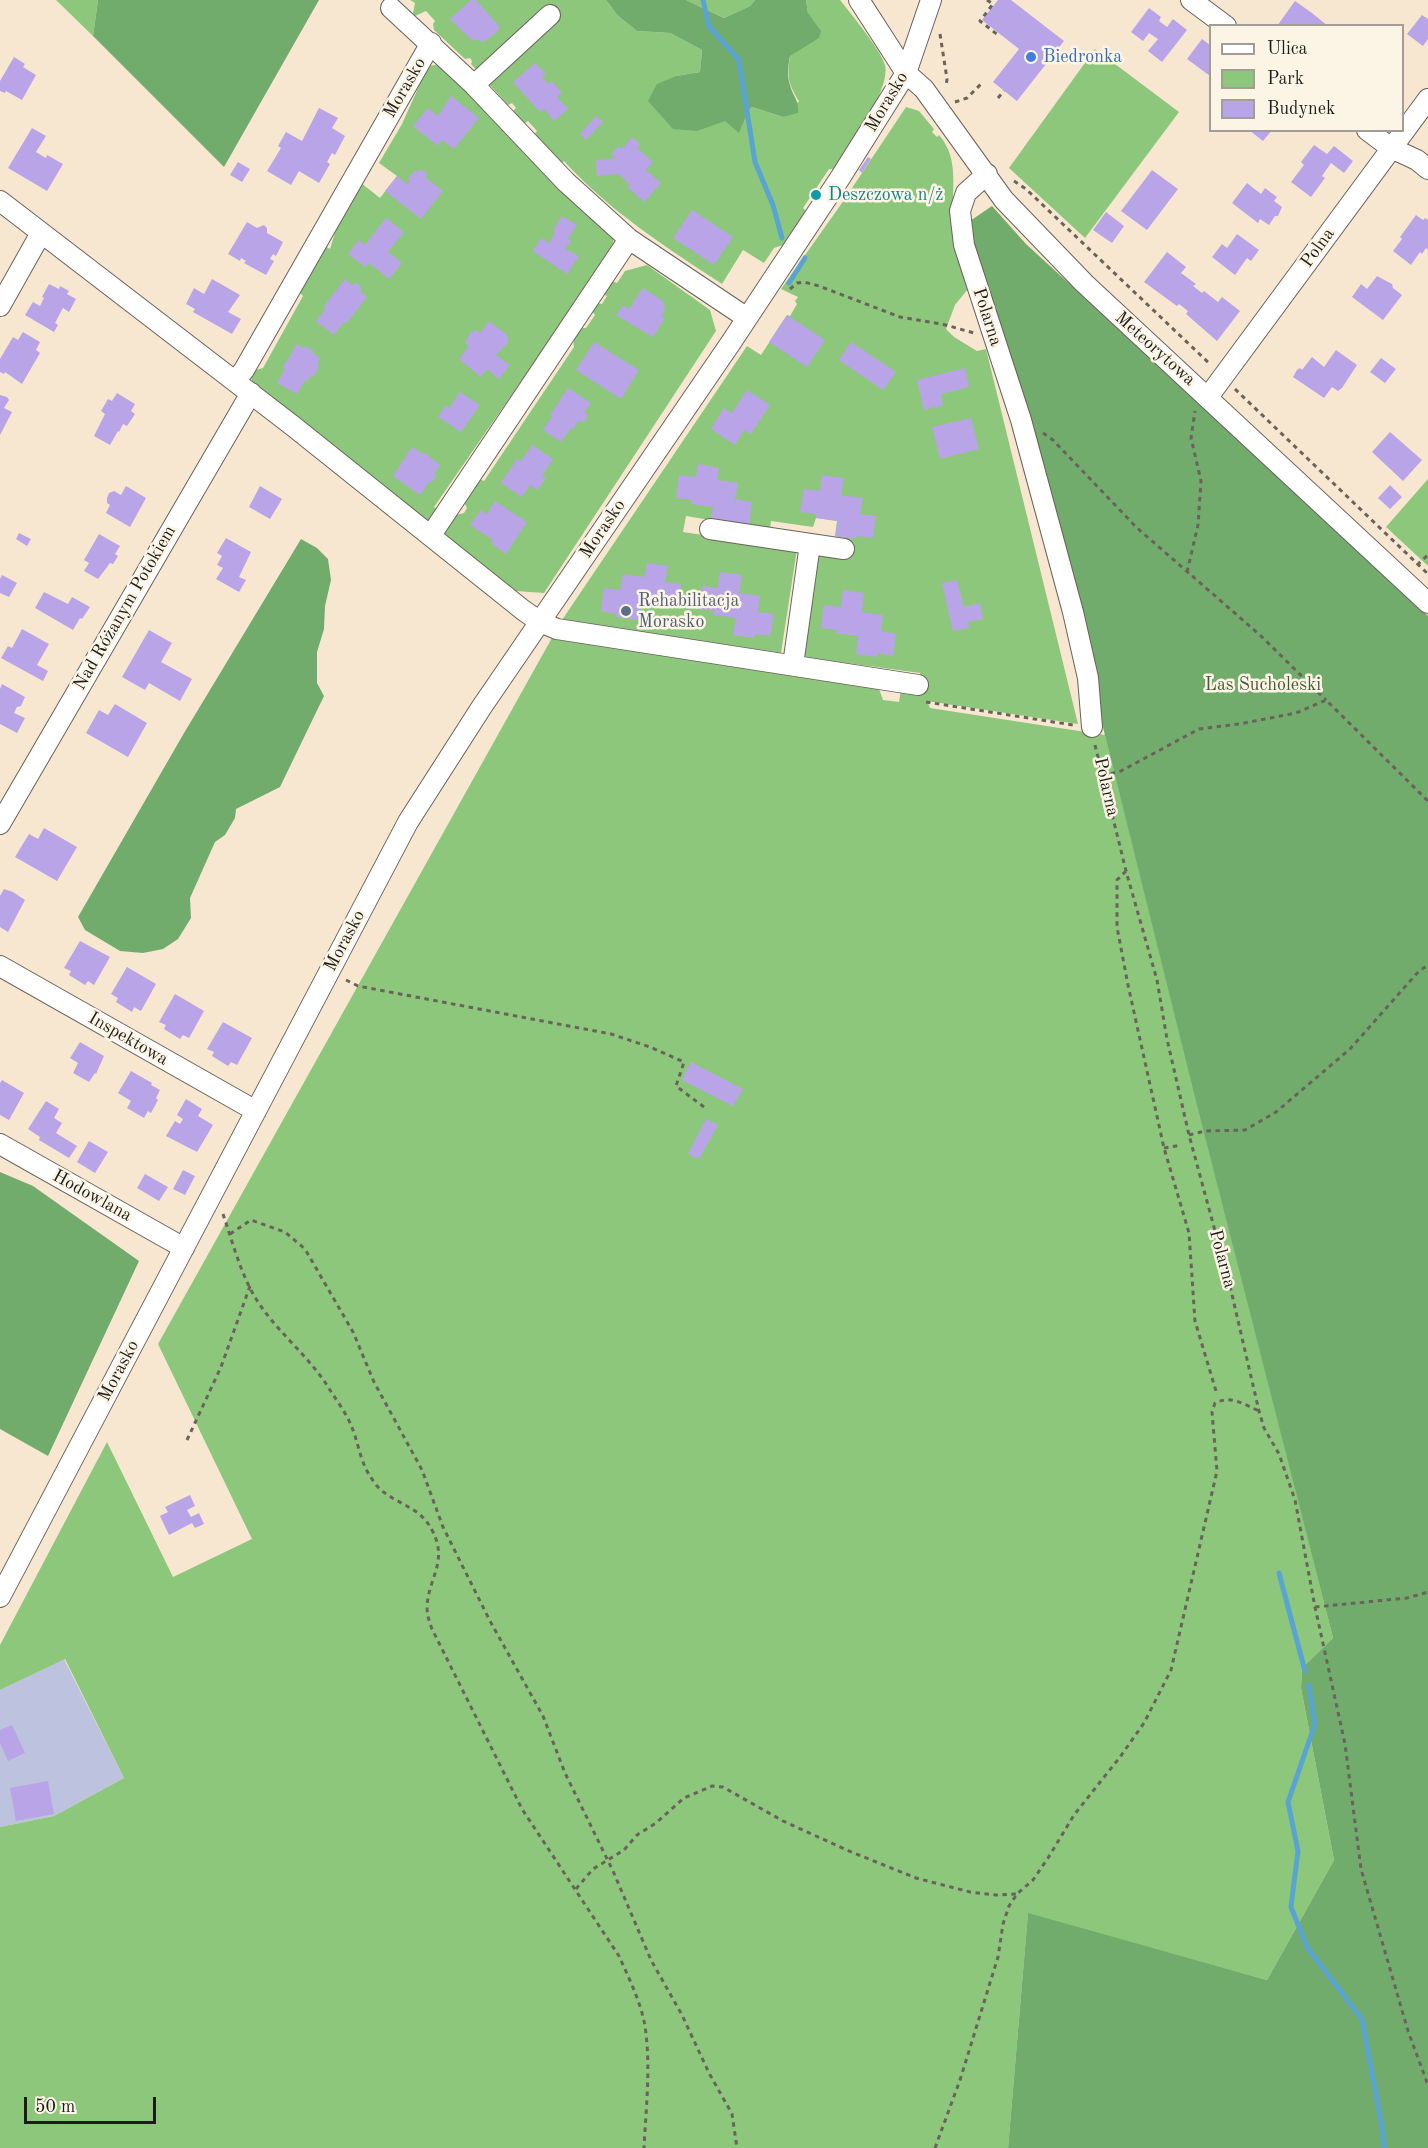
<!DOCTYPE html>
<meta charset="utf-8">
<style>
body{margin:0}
#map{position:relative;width:1428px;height:2148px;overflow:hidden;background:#f8e7d0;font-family:"Old Standard TT",serif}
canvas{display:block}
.legend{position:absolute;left:1209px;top:24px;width:195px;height:108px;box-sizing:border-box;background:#fcf5e5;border:2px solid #a29e95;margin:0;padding:8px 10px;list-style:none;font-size:18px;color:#1c1c1c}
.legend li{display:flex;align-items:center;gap:12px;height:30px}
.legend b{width:30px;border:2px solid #a29e95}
.scale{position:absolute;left:24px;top:2097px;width:132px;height:27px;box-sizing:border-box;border:3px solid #1c1c1c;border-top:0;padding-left:8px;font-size:18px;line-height:21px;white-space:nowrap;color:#1c1c1c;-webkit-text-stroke:4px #fcf5e5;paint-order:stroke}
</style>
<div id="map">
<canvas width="1428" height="2148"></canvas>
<ul class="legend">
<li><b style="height:8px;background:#fff"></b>Ulica</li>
<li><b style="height:16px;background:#8dc77c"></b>Park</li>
<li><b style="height:16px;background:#b9a4e8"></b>Budynek</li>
</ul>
<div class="scale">50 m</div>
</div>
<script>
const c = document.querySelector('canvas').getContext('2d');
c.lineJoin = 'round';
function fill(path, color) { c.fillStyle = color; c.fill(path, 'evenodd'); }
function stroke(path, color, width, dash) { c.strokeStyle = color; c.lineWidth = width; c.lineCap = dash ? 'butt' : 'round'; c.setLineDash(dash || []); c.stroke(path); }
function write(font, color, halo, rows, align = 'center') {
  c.font = font + ' "Old Standard TT",serif'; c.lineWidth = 5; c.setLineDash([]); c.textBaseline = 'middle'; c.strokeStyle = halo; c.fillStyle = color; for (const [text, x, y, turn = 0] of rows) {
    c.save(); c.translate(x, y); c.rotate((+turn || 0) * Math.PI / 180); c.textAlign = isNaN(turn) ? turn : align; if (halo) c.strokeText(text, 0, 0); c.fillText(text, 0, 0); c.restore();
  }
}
fill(new Path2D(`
 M64,1659L124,1778L54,1816L0,1827V1690Z`), '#bdc3de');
fill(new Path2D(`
 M56,0H98L93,36Z
 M410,0H606L618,16L637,31L670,33L702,50L700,72L676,76L698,131L748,111L752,107L783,117L799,101C788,84 787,76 790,56L802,47L808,13L806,0H840C852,15 880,49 885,65C891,90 849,146 835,169H829L803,208L806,211L810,209L787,244L774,248L764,263L743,250L722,284C666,247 609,211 564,161L561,164L534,135L537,131L528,121L524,124L513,111L516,108L512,103L508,105L471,64L472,61L470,58L465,59L434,30L433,24L435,21L426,11L415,16L413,13L415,3Z
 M686,0H755L750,6L724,18Z
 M1095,49L1179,112L1085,238L1009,168Z
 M436,65L452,71L613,234L614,248L541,362L535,361L434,507L439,511L429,523L253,384L251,377L256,370L263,368L303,296L299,292L325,246L330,249L338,223L361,183L380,198L397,176L379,163L402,124L428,66Z
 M906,107L919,111L934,129L932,132L937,137L939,135C961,160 950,191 954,220C957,243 964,266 968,289L955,305L946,329L954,337L977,351L986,349L1078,724L927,701L930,708L1105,735L1333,1638L1302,1668L1301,1688L1334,1860L1267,1980L1028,1914L1008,2148H0V1827L54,1816L124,1778L65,1659L0,1690V1645L107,1442L173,1577L252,1539L158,1344L553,636L878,686L883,700L899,702L901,689L924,693L920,673L803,657L819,553L843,556L845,538L835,536L837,521L816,518L813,527L771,521L770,530L686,516L683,532L797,549L781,653L562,620L747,346L761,355L787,315L790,316L797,304L795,301L798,297L781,289L842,203Z
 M647,265L710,310L716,331L544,593L516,591L442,537V532L452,516L464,513L467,508L463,500L477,478L484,481L574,347C572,340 577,334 581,328H586L595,315L592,311L597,303L602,304L607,296L603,294L612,281L617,283L625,271Z
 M1428,479V566L1386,527Z`), '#8dc77c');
fill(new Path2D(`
 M98,0H319L224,167L93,36Z
 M606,0H686L724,18L750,6L755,0H806L808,13L821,31L819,38L790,56C788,66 787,76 790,85C793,97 799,99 798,113L783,117L752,107L748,111L739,133L725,121L698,131L673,129L648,101L657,84L676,76L700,72L702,50L670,33L637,31L618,16Z
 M992,206L1026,244L1372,561L1428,616V2148H1008L1028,1913L1267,1980L1334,1860L1301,1688L1302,1668L1333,1638L1197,1105L1026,418L967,223Z
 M301,539L317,548L328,559L331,580L325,606L324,629L317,652V683L324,696L280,787L236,809L235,818L225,835L215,842L190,898L191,918L178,939L163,949L143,953L120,951L85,930L78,917L184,733Z
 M0,1172L33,1186L139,1261L48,1456L0,1429Z`), '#72ac6c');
stroke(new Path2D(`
 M703,0L709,26L739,60L755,162L773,205L782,238
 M789,283L805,258
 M1279,1573L1305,1671
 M1309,1685L1315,1724L1288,1802L1298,1851L1291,1907L1307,1947L1362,2019L1382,2126L1384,2148`), '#5aa4d2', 5);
fill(new Path2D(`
 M471,0H476L499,26V30L484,42L475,39L473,41L450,19Z
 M998,0H1011L1064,41L1017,101L993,82L1019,49L982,20Z
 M1295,1L1312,13L1328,26H1277Z
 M1149,8L1161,17L1159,21L1167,27L1173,19L1187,30L1162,62L1148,51L1158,39L1149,33L1143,41L1131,32Z
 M1422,15L1428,19V39L1423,46L1407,34Z
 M1202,39L1210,45V76L1187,59Z
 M14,57L25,64L23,67L36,75L22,100L6,91L5,93L0,91V81Z
 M535,63L546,74L542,77L548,84L552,81L562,93L557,97L568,109L554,121L544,109L540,112L513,82Z
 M451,96L479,118L454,149L442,140L438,146L413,126L428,108L438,116Z
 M319,108L338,118L332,128L345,136L335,155L332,153L327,162L330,164L319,183L299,171L291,185L267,171L281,148L278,146L286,132L302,141Z
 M596,116L603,122L586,140L580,134Z
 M32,128L46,136L36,152L46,158L47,155L63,164L47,191L8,168Z
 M1249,130H1272L1263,141Z
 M632,137L640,144L637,148L653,162L646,170L661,183L644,202L627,187L630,185L619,174L597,176L596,160L612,159L614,156L611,154L619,146L622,149Z
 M1314,145L1327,154L1334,146L1353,161L1344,173L1331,163L1322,176L1325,178L1311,197L1291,182L1304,165L1301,162Z
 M868,157L871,159L862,173L859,170Z
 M238,162L250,169L242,182L230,175Z
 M421,169L428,175L425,177L443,191L421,219L385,191L397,176L407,184L410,181L408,179L415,170L418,172Z
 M1152,170L1178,189L1147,230L1121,211Z
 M1247,183L1261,194L1265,188L1277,197L1274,201L1282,207L1278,216H1275L1269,225L1260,219L1258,223L1232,203Z
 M692,210L733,237L714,265L673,238Z
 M1106,212L1124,226L1112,243L1093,230Z
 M1416,215L1423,220L1425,218L1428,220V250L1426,248L1422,254L1420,252L1411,265L1393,251L1402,239L1400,237Z
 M562,216L577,225L568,239L571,241L565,249L579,256L567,274L533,251L541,238L549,243L555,232L553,230Z
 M386,218L404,232L388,252L402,263L389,279L369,263L365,267L348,254L359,240L365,245Z
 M247,222L257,228L264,225L267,228V233L283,242L276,256L273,254L270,259L274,261L266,275L244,263L246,261L241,258L240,261L228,254Z
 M1237,234L1259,250L1251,261L1247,258L1235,275L1212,257L1222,244L1227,248Z
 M1167,252L1186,267L1181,273L1196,284L1193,286L1202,293L1204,291L1218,302L1222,297L1240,311L1217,341L1186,314L1188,311L1179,304L1177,306L1144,282Z
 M1377,276L1392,284L1393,288L1402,295L1383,320L1352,297L1361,284L1367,289Z
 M212,279L240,295L228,312L241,319L232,334L193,312L195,309L186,304L194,288L204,294Z
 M345,279L352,285L357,283L361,287V292L367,297L346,324L344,322L334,335L316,321L326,308L324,306Z
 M49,284L59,289L60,286L69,291L67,294L76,299L69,312L63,308L55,323L58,325L54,332L25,315L33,302L40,306L44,298L42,297Z
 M643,288L663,301L665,311L661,316L665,318L653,337L616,315L623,305L629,309Z
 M787,315L825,340L807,367L769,342Z
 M489,321L506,334L508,339L507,344L496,355L510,365L499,379L487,369L481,377L459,359L469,346L465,343L470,333L476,330L480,333Z
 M23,332L40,342L36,350L40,353L22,384L5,372L4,374L0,372V359L13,337L18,340Z
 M594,342L639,370L621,399L576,370Z
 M851,342L896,372L883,390L839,360Z
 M296,344L303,348L305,346L314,351L313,353L320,358L317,364L319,365L317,372L312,377L310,376L307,382L305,380L297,394L277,383L285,369L282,368L288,359H289Z
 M1336,350L1357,365L1342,388L1338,391L1332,387L1324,398L1293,377L1297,370L1300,368L1302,370L1312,357L1324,367Z
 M1381,358L1396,369L1385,383L1370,372Z
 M965,368L969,387L941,394L943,405L924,410L917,380Z
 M568,388L591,403L585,411L588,416L584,422L578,421L573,430L571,428L561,442L543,430L552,416L550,415Z
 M747,390L770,405L751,434L744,430L735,445L711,429L724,408L732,413Z
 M460,392L480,405L461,432L438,417L445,406L449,408Z
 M117,393L135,404L131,411L135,414L127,426L123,424L119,432L118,431L110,445L94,436L105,414L101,411L108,399L112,401Z
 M0,395L7,397L9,400L4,408L12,412L0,435Z
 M971,418L979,449L940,459L932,427Z
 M1390,432L1422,460L1403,481L1372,452Z
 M532,445L553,459L542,476L546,478L537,490L530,485L522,497L501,483L517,459L521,461Z
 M412,447L421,453H425L440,465L434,474L437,475L432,482L430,481L420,495L393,476Z
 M698,464L719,468L717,480L738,483L735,499L752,502L749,525L710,523L713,507L691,504L692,500L676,498L679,475L696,477Z
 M822,475L844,478L841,495L863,498L860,514L876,516L873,538L857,536L856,539L835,536L838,521L816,518V514L800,512L804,489L820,491Z
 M1390,485L1402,497L1390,509L1378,498Z
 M126,486L146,498L130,527L106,513L110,505L107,503V498L109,493L114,491L121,495Z
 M260,486L282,499L270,519L249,507Z
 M495,501L527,522L506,554L491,543L493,540L470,525L481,510L487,514Z
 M19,533L31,539L27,546L16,539Z
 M99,534L120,546L115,554L118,556L113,564L110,563L98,579L84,571L89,563L84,560Z
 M226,538L251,552L239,577L246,580L239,592L216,579L223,568L217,565L222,556L217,553Z
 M647,563L668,566L665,582L681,584L678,606L662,604L661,607L640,604L638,620L616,617L617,614L601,611L604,588L620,590L623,574L644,577Z
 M720,572L742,575L739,593L760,596L758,612L774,614L770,636L755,634L754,638L733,635L736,618L714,615V611L699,609L702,586L718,588Z
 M2,575L17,583L9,597L0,593V579Z
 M957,580L964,607L980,603L983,619L968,622L969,628L953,631L942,583Z
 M843,590L864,593L862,612L883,615L881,631L896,634L893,656L878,653L877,657L856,654L858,636L836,633L837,630L821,628L824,605L841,607Z
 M44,592L68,604L72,597L90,607L82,619L80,618L73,630L35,608Z
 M22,629L49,644L37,665L48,671L43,681L1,658L8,646L12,648Z
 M149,630L172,643L161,662L192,679L180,701L149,683L145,690L122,677Z
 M2,684L25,697L21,706L17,707L14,713L25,718L17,733L0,724V689Z
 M115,704L147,723L128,757L86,733L99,710L108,715Z
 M44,828L77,847L57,881L15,857L29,834L38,839Z
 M4,889L13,892L25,900L8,932L0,927V896Z
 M80,941L110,957L94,985L88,981L85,985L69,975L71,971L64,968Z
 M127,967L156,984L141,1011L134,1007L132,1012L116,1002L118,998L111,994Z
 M175,994L204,1011L189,1038L183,1035L180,1039L164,1029L166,1025L159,1022Z
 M223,1022L252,1038L237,1065L231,1062L228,1066L212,1056L214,1052L207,1049Z
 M80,1042L104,1056L96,1074L95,1073L89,1082L73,1073L78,1063L70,1058Z
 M691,1062L743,1089L733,1106L682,1080Z
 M131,1071L152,1083L151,1085L160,1090L156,1098L158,1100L151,1113L148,1111L144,1118L127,1108L131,1101L118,1093Z
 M2,1080L24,1093L9,1120L0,1115V1083Z
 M186,1099L202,1109L198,1116L213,1125L197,1152L166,1136L175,1121L180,1124L183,1119L177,1115Z
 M46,1101L59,1109L54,1118L62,1123L56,1133L77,1146L69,1158L39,1140L40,1137L28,1129Z
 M706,1119L718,1125L699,1159L688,1154Z
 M89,1141L108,1152L95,1173L77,1162Z
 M183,1170L195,1176L185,1195L173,1189Z
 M145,1174L168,1187L159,1201L137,1188Z
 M190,1495L195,1506L187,1510L191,1517L199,1513L204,1524L195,1528L192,1523L169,1535L160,1516L168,1512L165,1507Z
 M12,1725L25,1753L8,1761L0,1743V1730Z
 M48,1781L54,1814L16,1821L10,1788Z`), '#b9a4e8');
const minor = new Path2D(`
 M859,0L906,73L924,89L1004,200L1084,283L1428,603
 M1191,0L1226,26
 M391,8L474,85L566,182L629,239L747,318
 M474,85L550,15
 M1367,130L1391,148L1417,160L1428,169
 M987,174L966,193L960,211L964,245L1021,420L1073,612L1088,678L1092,727
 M0,201L293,426L523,610L540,622L557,629L918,685
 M0,306L41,233
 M235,381L244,370L431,43
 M1208,397L1428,99
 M710,529L844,549
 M431,535L629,239
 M793,665L810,544
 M0,824L251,393
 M0,966L256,1111
 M0,1144L184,1248
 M0,1597L408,822L481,708L732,341L840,178L906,73L931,0`);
stroke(minor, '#69635b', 22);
stroke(new Path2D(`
 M987,0L993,4L980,21L998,35
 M940,34L947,79L946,87
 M998,98L1004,91
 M955,102L967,98L981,84
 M1014,181L1026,189L1211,365
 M790,289L797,283L804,282L819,286L900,317L942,324L974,333
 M1235,389L1428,574
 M1043,433L1053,440L1136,527L1261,636L1326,700
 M1417,565L1428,555
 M1187,572L1198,525L1201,481L1191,438L1195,411
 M926,702L1073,725
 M1095,745L1126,871L1157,980L1167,1039L1189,1135L1230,1286L1259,1411L1264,1428L1279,1454L1295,1500L1315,1607L1345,1744L1361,1869L1408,2031L1428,2085
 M1102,776L1121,771L1199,729L1239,724L1296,713L1326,700L1428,801
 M1126,871L1117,880V927L1128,985L1164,1148L1189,1233L1195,1321L1216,1391
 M346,980L358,986L611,1034L650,1047L684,1062L676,1086L704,1107
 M1189,1135L1205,1131L1245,1130L1276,1112L1350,1049L1419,971L1428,965
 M1164,1148L1181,1145
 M223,1214C233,1243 241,1276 258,1302C279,1334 310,1357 330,1390C337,1401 346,1413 351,1425C358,1441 360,1461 370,1476C374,1482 379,1490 385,1493C404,1507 421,1508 433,1532C448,1562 428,1579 427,1607C427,1615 429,1621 432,1629L522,1809L619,1956C629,1978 641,2003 645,2026C651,2067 646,2107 644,2148
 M230,1234L251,1220L285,1232L305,1249L353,1332L374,1382L422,1470L443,1527L490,1621L543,1716L565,1773L613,1871L651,1960L682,2015L709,2073L732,2114L737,2148
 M187,1440L221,1367L250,1286
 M1315,1607L1407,1598L1428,1592
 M576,1889L593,1869L624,1850L637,1835L656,1823L684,1798L712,1786L723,1787L783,1821L849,1851L916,1878L970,1892L996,1895L1017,1894
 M935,2148L960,2080L998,1957L1003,1924L1009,1906L1017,1894L1033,1880L1048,1858L1074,1815L1120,1757L1144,1723L1171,1670L1217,1471L1212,1412L1215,1403C1231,1395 1243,1404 1259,1411`), '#69635b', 3, [4.5, 4.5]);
stroke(minor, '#fff', 20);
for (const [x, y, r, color] of [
 [1031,57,6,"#3f7fe0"],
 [816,195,6,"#0f9aa8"],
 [626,611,6,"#5c6f8a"]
]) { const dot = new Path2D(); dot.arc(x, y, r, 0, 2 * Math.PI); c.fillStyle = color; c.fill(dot); stroke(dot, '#fcf5e5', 2); }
write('18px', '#366cbe', '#fcf5e5', [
 ["Biedronka",1043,57]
], 'left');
write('18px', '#1c1c1c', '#fcf5e5', [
 ["Morasko",405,88,-60],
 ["Morasko",887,102,-59],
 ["Polna",1318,248,-54],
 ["Polarna",987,317,72],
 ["Meteorytowa",1155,349,42],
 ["Morasko",603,529,-56],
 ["Nad Różanym Potokiem",125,608,-60],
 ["Polarna",1106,787,77],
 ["Morasko",345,941,-62],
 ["Inspektowa",128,1039,30],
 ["Hodowlana",92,1196,29],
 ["Polarna",1222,1259,75],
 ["Morasko",119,1371,-62]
]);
write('18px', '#0d838f', '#fcf5e5', [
 ["Deszczowa n/ż",828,195]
], 'left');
write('18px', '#4e5e75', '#fcf5e5', [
 ["Rehabilitacja",638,601],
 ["Morasko",638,622]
], 'left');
write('18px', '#44583e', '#fcf5e5', [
 ["Las Sucholeski",1263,685]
]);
</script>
